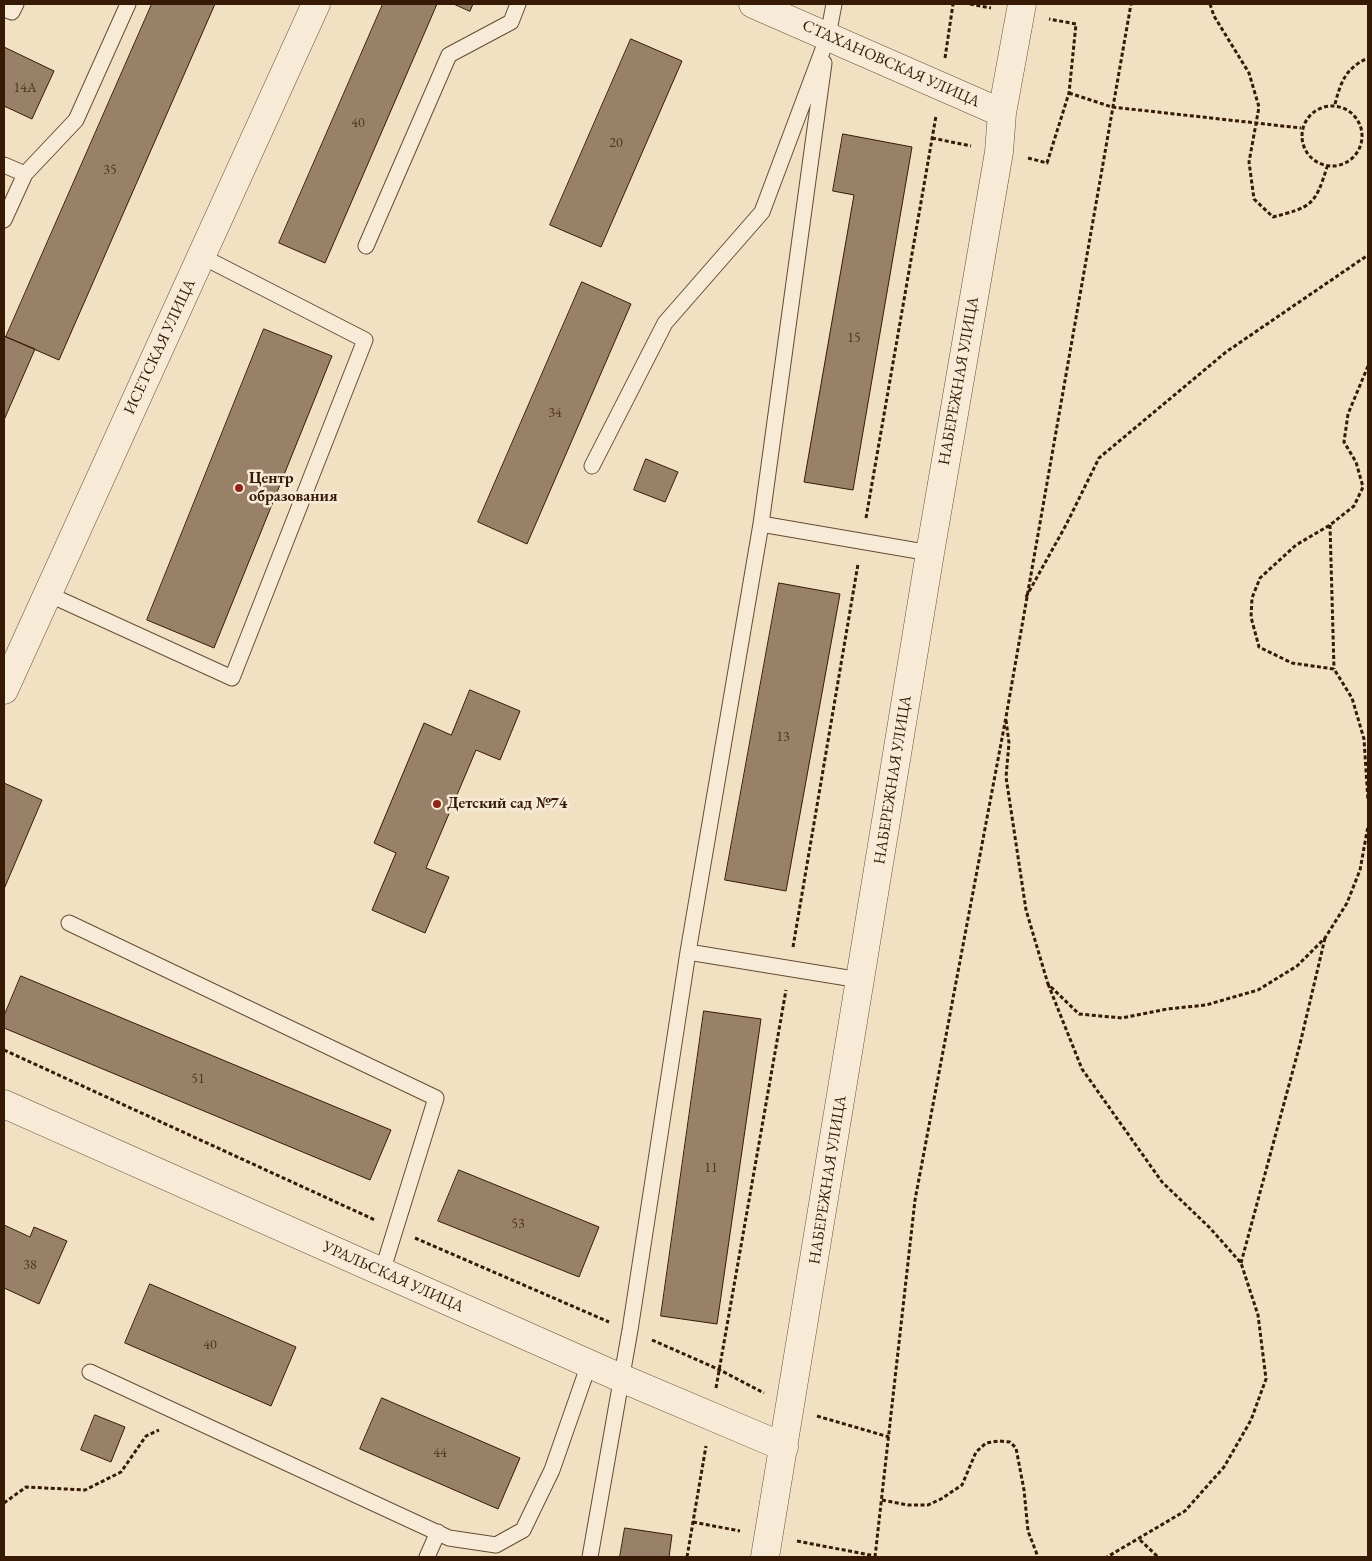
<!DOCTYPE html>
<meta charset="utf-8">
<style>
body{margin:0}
#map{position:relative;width:1372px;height:1561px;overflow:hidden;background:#f2e0c3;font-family:"EB Garamond",serif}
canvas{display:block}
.frame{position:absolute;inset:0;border:5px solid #361a05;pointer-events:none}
</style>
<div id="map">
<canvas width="1372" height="1561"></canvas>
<div class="frame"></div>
</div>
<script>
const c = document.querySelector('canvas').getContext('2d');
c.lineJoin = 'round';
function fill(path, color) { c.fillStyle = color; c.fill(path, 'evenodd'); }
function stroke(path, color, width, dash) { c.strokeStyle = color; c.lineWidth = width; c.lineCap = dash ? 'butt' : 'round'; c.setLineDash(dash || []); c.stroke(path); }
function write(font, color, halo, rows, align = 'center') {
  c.font = font + ' "EB Garamond",serif'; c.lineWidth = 5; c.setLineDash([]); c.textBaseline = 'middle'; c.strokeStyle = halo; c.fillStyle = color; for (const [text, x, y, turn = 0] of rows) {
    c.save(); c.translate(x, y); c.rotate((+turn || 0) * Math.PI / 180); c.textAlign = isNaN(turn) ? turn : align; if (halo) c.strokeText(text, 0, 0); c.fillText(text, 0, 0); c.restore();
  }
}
const building = new Path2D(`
 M152,4H215L59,360L6,337Z
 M383,4H437L325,263L279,243Z
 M454,4H473L470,11Z
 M631,39L682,61L601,247L550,225Z
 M4,47L54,71L32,119L4,106Z
 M843,134L912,147L853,490L804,482L854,195L833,191Z
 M582,282L631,304L527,544L478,522Z
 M264,329L332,356L214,648L147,620Z
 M4,336L35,349L4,420Z
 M646,459L678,472L665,502L634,490Z
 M779,583L840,594L786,891L725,880Z
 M470,690L520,711L500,760L476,750L426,868L449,877L425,933L372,910L396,853L374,843L424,723L451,735Z
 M4,783L42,800L4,889Z
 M21,976L391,1130L370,1180L4,1028V1016Z
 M704,1011L761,1019L717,1324L661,1316Z
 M459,1170L599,1227L579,1277L438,1221Z
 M4,1225L30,1237L34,1227L67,1241L39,1304L4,1288Z
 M150,1284L296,1347L271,1406L125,1343Z
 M382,1398L520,1458L498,1509L360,1449Z
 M95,1415L125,1427L111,1462L81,1450Z
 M625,1528L672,1535L669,1557H620Z`);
fill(building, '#988168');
stroke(building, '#361a05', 1);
const lane = new Path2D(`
 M4,9L12,12L16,4
 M4,165L25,174
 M4,220L25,174L76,120L128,4
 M366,246L449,55L511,22L518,4
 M592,466L665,323L762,212L828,36L834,4
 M761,524L824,63
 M48,594L232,678L365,340L201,256
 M69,923L436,1098L382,1272
 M688,952L860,980
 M90,1372L449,1538L496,1545L523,1530L552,1470L589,1364
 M427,1557L438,1532
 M590,1557L630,1330L688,952L761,524L930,553`);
const street = new Path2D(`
 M753,4L1002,113
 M4,690L316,4
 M4,1104L621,1378L784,1447
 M765,1557L930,553L999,152L1002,113L1022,4`);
stroke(lane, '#654c34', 17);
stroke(street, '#654c34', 29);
stroke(new Path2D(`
 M970,4L991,8
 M1210,4L1214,16L1249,73L1259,107L1249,162L1254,199L1273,217C1311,207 1315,206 1327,167
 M945,58L953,4
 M1069,93L1112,107L1301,128
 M1335,104C1341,81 1346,68 1368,58
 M1302 136a30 30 0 1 1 60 0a30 30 0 1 1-60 0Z
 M932,138L971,146
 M1028,158L1047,163L1069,93L1076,24L1049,19
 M1368,366L1348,414L1344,442L1356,462L1363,487L1354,506L1330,525L1296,545L1260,578L1252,598L1251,617L1259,647L1292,663L1334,669L1352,698L1364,739L1368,801
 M866,518L936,116
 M1330,525L1334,669
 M1026,597L1066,525L1099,458L1226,352L1368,255
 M1006,720L1009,743L1006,777L1026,910L1048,984L1079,1014L1122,1018L1167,1009L1206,1005L1258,990L1297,966L1325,938L1347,903L1360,870L1368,826
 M793,947L858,564
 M1048,984L1082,1069L1162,1182L1210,1228L1241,1263L1258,1315L1266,1379L1251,1420L1224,1467L1185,1511L1107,1557
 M4,1050L375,1220
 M415,1238L609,1322
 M1241,1263L1300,1044L1325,938
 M652,1340L720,1370L764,1393
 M716,1388L786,990
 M817,1416L889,1437
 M882,1500L908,1505H928L941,1499L962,1485L976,1452L986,1443L999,1441L1010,1442L1016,1448L1024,1490L1028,1531L1038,1557
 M4,1503L26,1487L85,1490L121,1472L146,1436L159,1430
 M693,1522L740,1531
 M1140,1540L1158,1557
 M797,1541L875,1556
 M687,1557L706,1446
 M875,1557L915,1200L1006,717L1131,4`), '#361a05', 3, [4, 2.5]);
stroke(lane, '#f7ebd8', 15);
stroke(street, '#f7ebd8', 28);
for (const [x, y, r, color] of [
 [239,488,5,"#8f2418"],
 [437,804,5,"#8f2418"]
]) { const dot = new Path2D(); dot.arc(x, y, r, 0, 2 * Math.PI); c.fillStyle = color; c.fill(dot); stroke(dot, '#f7ebd8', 2); }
write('14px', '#4e341e', null, [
 ["14А",25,88],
 ["40",358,123],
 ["20",616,143],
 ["35",110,170],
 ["15",854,338],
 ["34",555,413],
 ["13",783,737],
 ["51",198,1079],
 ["11",711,1168],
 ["53",518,1224],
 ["38",30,1265],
 ["40",210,1345],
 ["44",440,1453]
]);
write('16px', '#361a05', '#f7ebd8', [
 ["СТАХАНОВСКАЯ УЛИЦА",891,64,24],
 ["ИСЕТСКАЯ УЛИЦА",160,347,-65],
 ["НАБЕРЕЖНАЯ УЛИЦА",959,381,-80],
 ["НАБЕРЕЖНАЯ УЛИЦА",893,780,-81],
 ["НАБЕРЕЖНАЯ УЛИЦА",828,1180,-81],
 ["УРАЛЬСКАЯ УЛИЦА",393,1277,24]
]);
write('bold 16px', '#361a05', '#f7ebd8', [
 ["Центр",249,479],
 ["образования",249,497],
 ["Детский сад №74",447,804]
], 'left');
</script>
